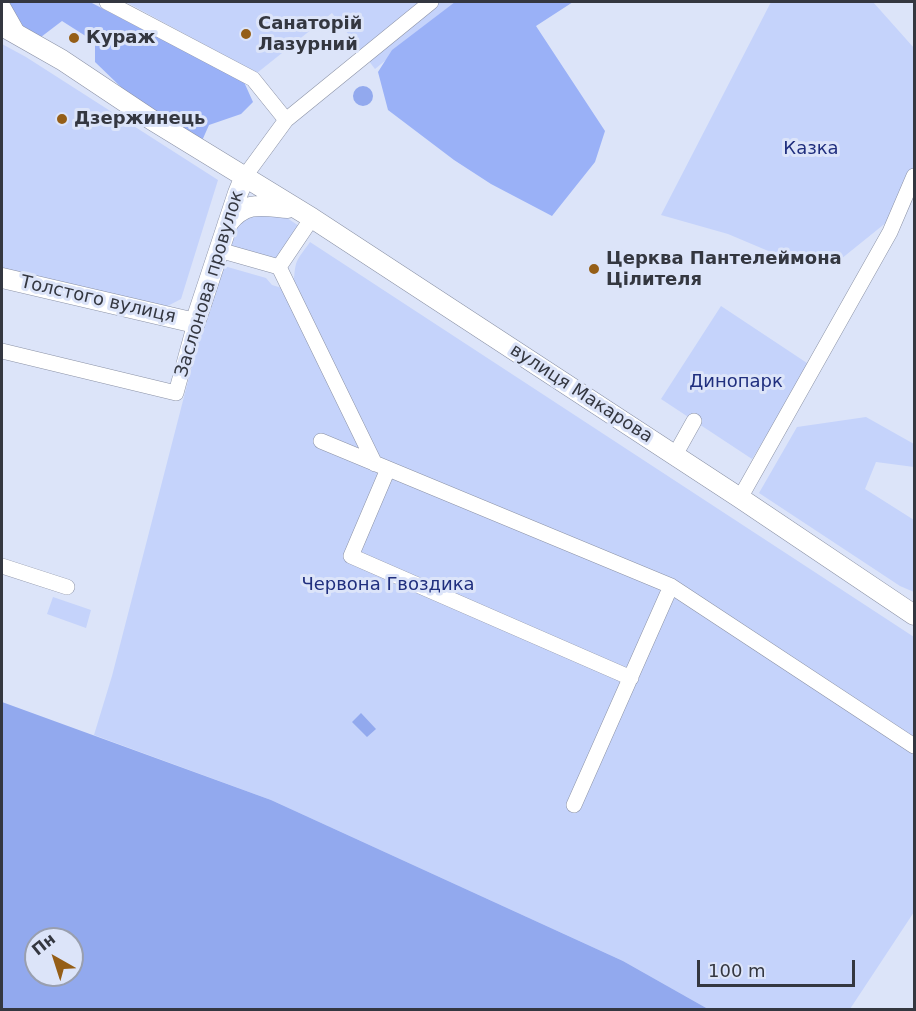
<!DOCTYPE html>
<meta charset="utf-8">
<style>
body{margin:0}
#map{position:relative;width:916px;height:1011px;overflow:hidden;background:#dce4f9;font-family:"DejaVu Sans",sans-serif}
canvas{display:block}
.frame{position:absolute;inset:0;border:3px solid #343740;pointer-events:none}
.north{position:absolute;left:24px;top:927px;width:60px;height:60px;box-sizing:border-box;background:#dce4f9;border:2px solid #999faf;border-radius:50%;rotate:321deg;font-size:16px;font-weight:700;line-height:24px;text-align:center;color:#343740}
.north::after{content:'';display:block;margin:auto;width:21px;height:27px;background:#955e17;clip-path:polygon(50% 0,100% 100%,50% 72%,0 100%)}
.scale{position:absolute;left:697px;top:960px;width:158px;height:27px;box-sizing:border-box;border:3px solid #343740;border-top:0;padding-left:8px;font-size:18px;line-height:21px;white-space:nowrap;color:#343740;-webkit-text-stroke:4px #dce4f9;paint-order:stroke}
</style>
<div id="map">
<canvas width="916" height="1011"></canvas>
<div class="frame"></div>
<div class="north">Пн</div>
<div class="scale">100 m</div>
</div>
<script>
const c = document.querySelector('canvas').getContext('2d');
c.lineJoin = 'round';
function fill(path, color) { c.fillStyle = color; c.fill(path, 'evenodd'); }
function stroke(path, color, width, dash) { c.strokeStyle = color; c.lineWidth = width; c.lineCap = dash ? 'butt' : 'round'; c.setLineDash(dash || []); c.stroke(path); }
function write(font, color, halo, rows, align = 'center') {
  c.font = font + ' "DejaVu Sans",sans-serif'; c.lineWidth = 6; c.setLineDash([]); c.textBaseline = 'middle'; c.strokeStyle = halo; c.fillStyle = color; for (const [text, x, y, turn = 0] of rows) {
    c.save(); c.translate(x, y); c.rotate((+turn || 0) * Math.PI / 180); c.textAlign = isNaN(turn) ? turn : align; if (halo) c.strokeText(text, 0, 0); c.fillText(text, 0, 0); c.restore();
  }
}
fill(new Path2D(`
 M126,2H457L375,69L332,13L257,73Z
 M771,2H873L914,48V188L903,209L836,263L792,261L728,234L661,215Z
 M2,44L26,57L218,180L181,299L160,310L2,271Z
 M243,214H281L299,226L276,261L225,245Z
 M310,242L914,637V912L850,1009H708L623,961L271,800L94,735L112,676L203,323L224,266L266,278L272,285L282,288C299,277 292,280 296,264C298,257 306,248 310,242Z
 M721,306L810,365L752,459L661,399Z
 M866,417L914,444V467L876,462L865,489L914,520V592L900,586L759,493L797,427Z
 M53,597L91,610L86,628L47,614Z`), '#c5d3fb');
fill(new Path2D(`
 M5,2H90L244,82L253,102L241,114L209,125L201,143L123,89L95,62V42L62,21L41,37L18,23Z
 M455,2H573L536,26L605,131L595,162L552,216L491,184L454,160L388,110L378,72L392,50Z`), '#9ab1f7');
fill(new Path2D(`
 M353 96a10 10 0 1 1 20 0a10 10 0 1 1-20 0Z
 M2,702L271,800L623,961L708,1009H2ZM36,939H72V975H36Z
 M361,713L376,729L367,737L352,722Z`), '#92a9ee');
const minor = new Path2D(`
 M107,2L253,79L286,120
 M2,5L19,35
 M245,176L286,120L431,2
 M219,250L279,267L312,218
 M279,267L375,464
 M2,351L176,393L195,323
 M321,441L671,586L914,746
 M675,455L694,421
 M388,469L351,556L631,678
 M740,498L890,232L914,176
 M2,566L67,587
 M574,805L671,586`);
const major = new Path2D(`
 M2,26L62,60L152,120L312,218L740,498L914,615
 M228,223C246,200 263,206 288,208
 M2,278L195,323L238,193L245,176`);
stroke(minor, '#8b92a6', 16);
stroke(major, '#8b92a6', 21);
stroke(minor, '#fff', 15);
stroke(major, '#fff', 20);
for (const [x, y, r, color] of [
 [246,34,6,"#955e17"],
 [74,38,6,"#955e17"],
 [62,119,6,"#955e17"],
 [594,269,6,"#955e17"]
]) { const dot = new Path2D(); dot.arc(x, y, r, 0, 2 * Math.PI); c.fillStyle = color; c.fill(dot); stroke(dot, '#dce4f9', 2); }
write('bold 18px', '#343740', '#dce4f9', [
 ["Санаторій",258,24],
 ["Лазурний",258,45],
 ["Кураж",86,38],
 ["Дзержинець",74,119],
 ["Церква Пантелеймона",606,259],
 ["Цілителя",606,280]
], 'left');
write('18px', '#202f7e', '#dce4f9', [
 ["Казка",811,149],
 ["Динопарк",736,382],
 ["Червона Гвоздика",388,585]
]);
write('18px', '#343740', '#dce4f9', [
 ["Заслонова провулок",210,284,-73],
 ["Толстого вулиця",98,300,13],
 ["вулиця Макарова",581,394,33]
]);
</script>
